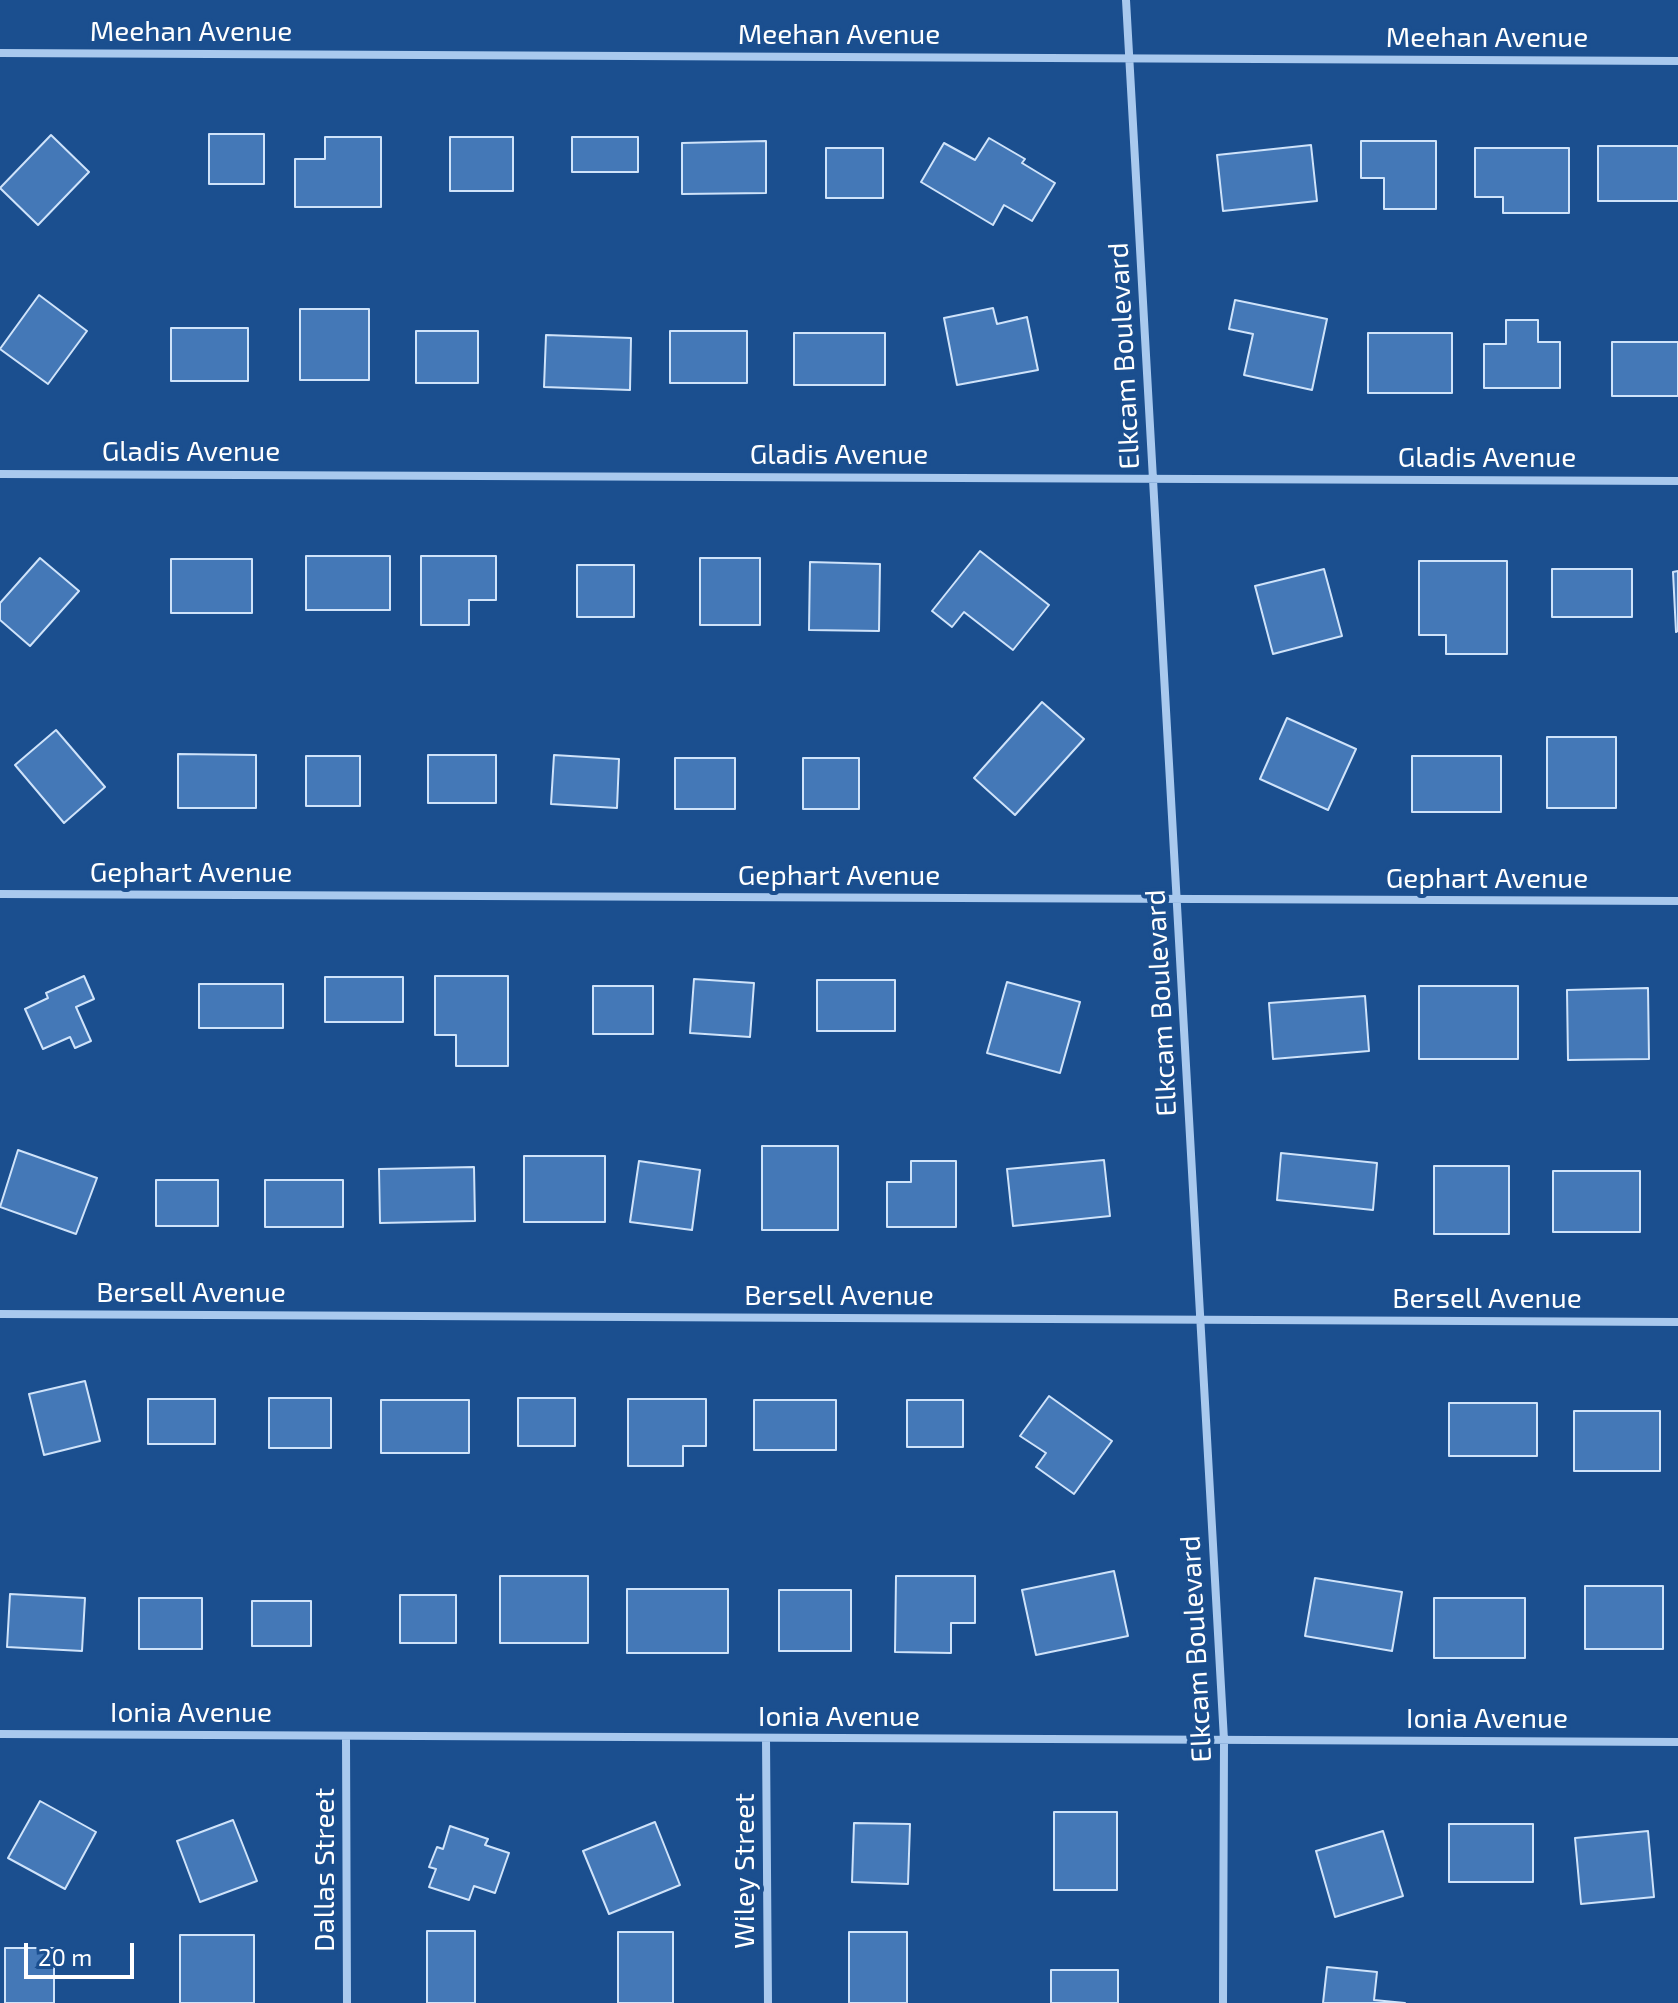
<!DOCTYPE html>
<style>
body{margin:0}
#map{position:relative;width:1678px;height:2003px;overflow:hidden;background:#1b4f8f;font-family:"Exo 2",sans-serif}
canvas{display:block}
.scale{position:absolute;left:24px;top:1943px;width:110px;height:36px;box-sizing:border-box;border:4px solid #fff;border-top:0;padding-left:10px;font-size:24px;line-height:28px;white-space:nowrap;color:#fff;-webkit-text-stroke:6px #1b4f8f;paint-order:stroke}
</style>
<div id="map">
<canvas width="1678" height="2003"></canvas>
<div class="scale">20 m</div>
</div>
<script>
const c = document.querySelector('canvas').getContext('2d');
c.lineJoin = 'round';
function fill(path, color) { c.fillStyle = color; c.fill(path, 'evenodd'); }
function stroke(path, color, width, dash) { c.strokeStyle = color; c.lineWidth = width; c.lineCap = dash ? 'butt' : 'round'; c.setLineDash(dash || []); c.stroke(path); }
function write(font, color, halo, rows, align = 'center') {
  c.font = font + ' "Exo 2",sans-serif'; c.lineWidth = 8; c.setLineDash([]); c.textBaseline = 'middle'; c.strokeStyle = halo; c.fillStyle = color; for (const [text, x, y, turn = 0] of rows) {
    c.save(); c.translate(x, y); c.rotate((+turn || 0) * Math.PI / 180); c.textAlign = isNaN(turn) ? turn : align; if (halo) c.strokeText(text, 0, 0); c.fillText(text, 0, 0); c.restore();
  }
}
const building = new Path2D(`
 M209,134H264V184H209Z
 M51,135L89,172L38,225L0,188Z
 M325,137H381V207H295V159H325Z
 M450,137H513V191H450Z
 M572,137H638V172H572Z
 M989,138L1025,159L1022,163L1055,183L1032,221L1004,205L993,225L921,182L944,143L975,160Z
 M766,141V193L682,194V143Z
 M1361,141H1436V209H1384V178H1361Z
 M1311,145L1317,201L1223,211L1217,155Z
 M1598,146H1678V201H1598Z
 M826,148H883V198H826Z
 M1475,148H1569V213H1503V197H1475Z
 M39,295L87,331L48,384L0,349Z
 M1235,300L1327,319L1312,390L1244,375L1253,334L1229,329Z
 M993,308L997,324L1027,317L1038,370L957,385L944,318Z
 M300,309H369V380H300Z
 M1506,320H1538V342H1560V388H1484V344H1506Z
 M171,328H248V381H171Z
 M416,331H478V383H416Z
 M670,331H747V383H670Z
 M794,333H885V385H794Z
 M1368,333H1452V393H1368Z
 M546,335L631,338L630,390L544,387Z
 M1612,342H1678V396H1612Z
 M980,551L1049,605L1013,650L964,612L952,627L932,611Z
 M306,556H390V610H306Z
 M421,556H496V600H469V625H421Z
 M40,558L79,591L30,646L0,620V603Z
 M700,558H760V625H700Z
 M171,559H252V613H171Z
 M1419,561H1507V654H1446V635H1419Z
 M810,562L880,564L879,631L809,630Z
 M577,565H634V617H577Z
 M1324,569L1342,636L1273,654L1255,586Z
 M1552,569H1632V617H1552Z
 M1678,571V631L1676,632L1673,572Z
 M1042,702L1084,739L1015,815L974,778Z
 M1287,718L1356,749L1328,810L1260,779Z
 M56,730L105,787L64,823L15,765Z
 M1547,737H1616V808H1547Z
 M178,754L256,755V808H178Z
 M428,755H496V803H428Z
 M554,755L619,759L617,808L551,804Z
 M306,756H360V806H306Z
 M1412,756H1501V812H1412Z
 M675,758H735V809H675Z
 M803,758H859V809H803Z
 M84,976L94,999L76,1007L91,1041L75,1048L70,1037L43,1049L25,1009L48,998L46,993Z
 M435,976H508V1066H456V1035H435Z
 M325,977H403V1022H325Z
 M694,979L754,983L750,1037L690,1033Z
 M817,980H895V1031H817Z
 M1007,982L1080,1002L1060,1073L987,1053Z
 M199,984H283V1028H199Z
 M593,986H653V1034H593Z
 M1419,986H1518V1059H1419Z
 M1648,988L1649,1059L1568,1060L1567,990Z
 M1365,996L1369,1051L1273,1059L1269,1003Z
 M762,1146H838V1230H762Z
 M18,1150L97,1178L76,1234L0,1207Z
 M1281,1153L1377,1163L1373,1210L1277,1200Z
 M524,1156H605V1222H524Z
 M1104,1160L1110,1216L1013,1226L1007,1169Z
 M639,1161L700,1170L692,1230L630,1222Z
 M911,1161H956V1227H887V1182H911Z
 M1434,1166H1509V1234H1434Z
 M474,1167L475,1221L380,1223L379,1169Z
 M1553,1171H1640V1232H1553Z
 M156,1180H218V1226H156Z
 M265,1180H343V1227H265Z
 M85,1381L100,1441L44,1455L29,1394Z
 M1049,1396L1112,1441L1074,1494L1036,1467L1046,1453L1020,1436Z
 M269,1398H331V1448H269Z
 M518,1398H575V1446H518Z
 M148,1399H215V1444H148Z
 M628,1399H706V1446H683V1466H628Z
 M381,1400H469V1453H381Z
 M754,1400H836V1450H754Z
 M907,1400H963V1447H907Z
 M1449,1403H1537V1456H1449Z
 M1574,1411H1660V1471H1574Z
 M1114,1571L1128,1636L1036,1655L1022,1590Z
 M500,1576H588V1643H500Z
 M896,1576H975V1623H951V1653L895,1652Z
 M1315,1578L1402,1592L1392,1651L1305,1636Z
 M1585,1586H1663V1649H1585Z
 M627,1589H728V1653H627Z
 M779,1590H851V1651H779Z
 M10,1594L85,1598L82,1651L7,1647Z
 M400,1595H456V1643H400Z
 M139,1598H202V1649H139Z
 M1434,1598H1525V1658H1434Z
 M252,1601H311V1646H252Z
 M40,1801L96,1832L65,1889L8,1858Z
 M1054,1812H1117V1890H1054Z
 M233,1820L257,1881L200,1902L177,1841Z
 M655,1822L680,1885L609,1914L583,1851Z
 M854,1823L910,1824L908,1884L852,1882Z
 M1449,1824H1533V1882H1449Z
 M450,1826L488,1839L485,1845L509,1853L495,1893L474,1886L469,1900L429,1887L436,1869L429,1867L437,1847L443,1849Z
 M1383,1831L1403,1896L1335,1917L1316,1851Z
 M1648,1831L1654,1897L1581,1904L1575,1838Z
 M427,1931H475V2003H427Z
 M618,1932H673V2003H618Z
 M849,1932H907V2003H849Z
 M180,1935H254V2003H180Z
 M5,1948H54V2003H5Z
 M1327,1967L1377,1972L1374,2000L1405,2003H1323Z
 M1051,1970H1118V2003H1051Z`);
fill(building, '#4478b7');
stroke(building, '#cfe3fa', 2);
stroke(new Path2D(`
 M1126,0L1224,1740L1223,2003
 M0,53L1678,61
 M0,474L1678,481
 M0,894L1678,901
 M0,1314L1678,1322
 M0,1734L1678,1742
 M346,1736L347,2003
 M766,1738L768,2003`), '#a9c9ee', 8);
write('28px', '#fff', '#1b4f8f', [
 ["Meehan Avenue",191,32],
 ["Meehan Avenue",839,35],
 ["Meehan Avenue",1487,38],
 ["Elkcam Boulevard",1124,356,-93],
 ["Gladis Avenue",191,452],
 ["Gladis Avenue",839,455],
 ["Gladis Avenue",1487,458],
 ["Gephart Avenue",191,873],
 ["Gephart Avenue",839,876],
 ["Gephart Avenue",1487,879],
 ["Elkcam Boulevard",1161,1003,-93],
 ["Bersell Avenue",191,1293],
 ["Bersell Avenue",839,1296],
 ["Bersell Avenue",1487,1299],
 ["Elkcam Boulevard",1196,1649,-93],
 ["Ionia Avenue",191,1713],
 ["Ionia Avenue",839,1717],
 ["Ionia Avenue",1487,1719],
 ["Dallas Street",325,1870,-90],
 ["Wiley Street",745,1871,-90]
]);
</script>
